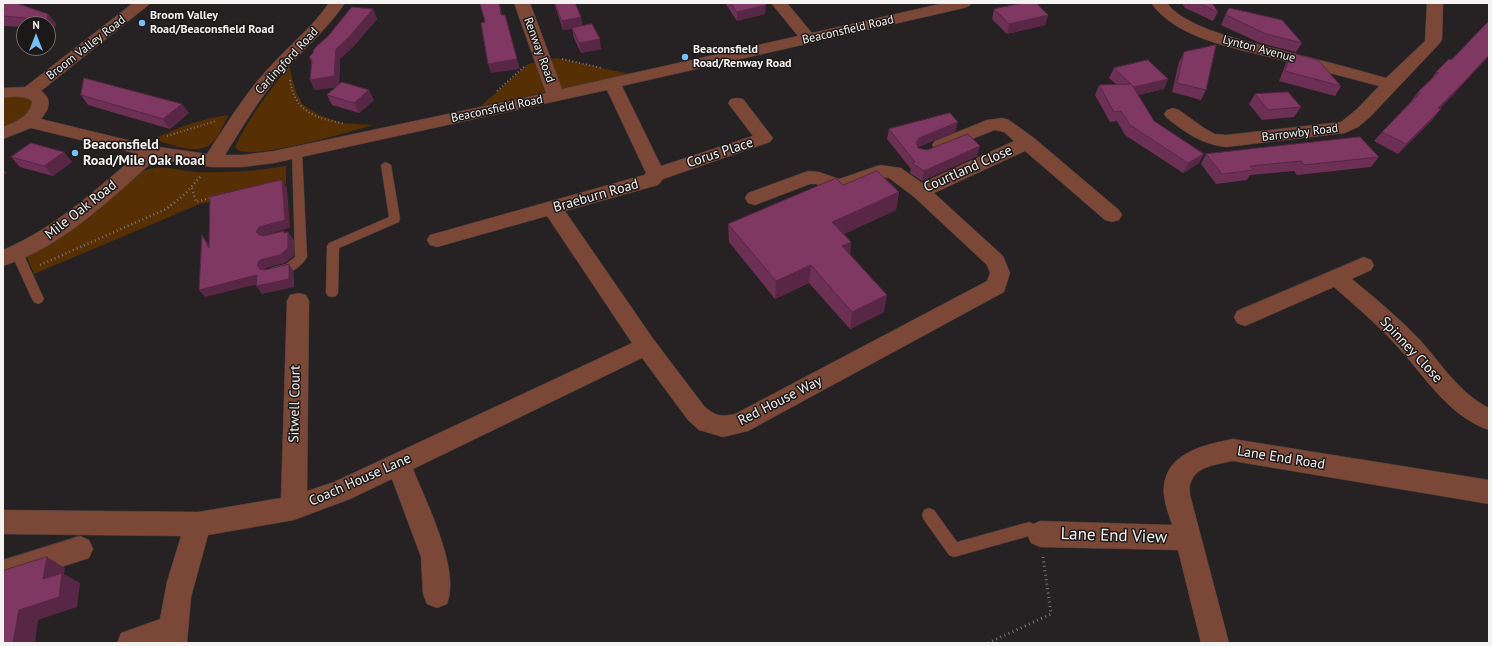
<!DOCTYPE html>
<style>
body{margin:0}
#map{position:relative;width:1492px;height:646px;overflow:hidden;background:#262122;font-family:"PT Sans",sans-serif}
canvas{display:block}
.frame{position:absolute;inset:0;border:4px solid #f5f2f2;pointer-events:none}
.north{position:absolute;left:16px;top:16px;width:40px;height:40px;box-sizing:border-box;background:#1d1818;border:1px solid #736f6f;border-radius:50%;rotate:0deg;font-size:11px;font-weight:700;line-height:16px;text-align:center;color:#f5f2f2}
.north::after{content:'';display:block;margin:auto;width:14px;height:18px;background:#76c0f7;clip-path:polygon(50% 0,100% 100%,50% 72%,0 100%)}
</style>
<div id="map">
<canvas width="1492" height="646"></canvas>
<div class="frame"></div>
<div class="north">N</div>
</div>
<script>
const c = document.querySelector('canvas').getContext('2d');
c.lineJoin = 'round';
function fill(path, color) { c.fillStyle = color; c.fill(path, 'evenodd'); }
function stroke(path, color, width, dash) { c.strokeStyle = color; c.lineWidth = width; c.lineCap = dash ? 'butt' : 'round'; c.setLineDash(dash || []); c.stroke(path); }
function write(font, color, halo, rows, align = 'center') {
  c.font = font + ' "PT Sans",sans-serif'; c.lineWidth = 3; c.setLineDash([]); c.textBaseline = 'middle'; c.strokeStyle = halo; c.fillStyle = color; for (const [text, x, y, turn = 0] of rows) {
    c.save(); c.translate(x, y); c.rotate((+turn || 0) * Math.PI / 180); c.textAlign = isNaN(turn) ? turn : align; if (halo) c.strokeText(text, 0, 0); c.fillText(text, 0, 0); c.restore();
  }
}
fill(new Path2D(`
 M557,58L629,74L481,106L528,64Z
 M289,65L295,89L302,104L319,115L342,123L373,125C350,132 260,158 240,151C238,150 237,149 235,147C249,117 270,91 289,65Z
 M19,95L32,100L34,105L26,117L3,129V96Z
 M228,115C224,123 220,134 215,140C200,158 172,145 154,139C178,127 201,119 228,115Z
 M286,166V184L200,204L34,274L27,257L57,238L135,175C159,162 170,169 195,172C205,173 215,172 225,172C246,172 266,169 286,166Z`), '#563004');
const service = new Path2D(`
 M297,149L302,152L307,257C300,269 285,278 271,274L269,271L271,268L286,264L295,257L292,152Z
 M386,162L391,165L400,219L399,222L339,248L338,293L336,296L332,297L328,296L326,293L327,246L329,243L389,217L381,165Z
 M17,249L21,250L23,253L44,299L42,302L38,304L34,302L32,299L11,253L13,250Z
 M929,508L934,510L957,542L1029,522L1045,529L1047,534L1045,539L1040,541L1029,536L954,557L949,555L924,520L922,515L924,510Z`);
const minor = new Path2D(`
 M133,3H151L41,91C53,99 49,110 41,119L152,146L207,154C226,125 244,95 267,70C287,47 312,28 329,3H345C326,31 301,52 279,76C258,100 242,128 225,155H242L274,151L546,93L514,3H530L562,89L798,36L771,3H787L812,33L944,3H972L969,6L964,8L622,86L661,166L753,136L728,103L731,99L737,98L743,99L773,138L770,142L663,179L658,185L565,211L654,340L704,406C716,416 719,417 735,414L987,281L990,273L987,265L913,196L889,178L881,177L838,193L816,184H810L755,205L748,203L745,198L748,193L808,171L819,172L839,179L880,165L901,168L922,183L1014,141L1004,132L995,130L941,151L935,149L932,145L935,141L987,120L1003,118L1009,120L1034,138L1119,210L1122,215L1119,220L1112,222L1105,220L1025,151L934,193L1003,256L1010,273L1004,292L748,431L723,437L699,430L688,420L642,358L413,469C426,502 461,570 447,604L437,608L427,604L423,594L421,557L392,479L350,499L294,520L208,535L191,597L187,643H117L121,633L160,619L167,582L181,536L3,534V510L198,512L281,498L287,301L290,295L298,293L306,295L309,301L307,491L334,482L632,343L547,216L437,247L430,245L427,240L430,235L644,175L646,173L607,90L274,163L242,167H212L156,159C110,199 63,247 3,266V250C55,228 95,190 138,154L31,128L3,139V127C15,122 31,116 32,101C24,95 12,97 3,98V88L25,87Z
 M1151,3H1167C1187,31 1260,44 1292,53C1324,61 1355,69 1386,78L1425,41L1427,3H1443L1442,39L1440,43L1370,117L1358,127L1345,133L1226,147C1201,144 1186,133 1167,118L1164,114L1167,110L1173,108L1179,110L1204,128L1215,134L1226,135L1341,122L1357,109L1379,86C1346,77 1313,69 1281,60C1240,49 1177,40 1151,3Z
 M1364,257L1371,260L1374,265L1371,270L1352,279C1375,298 1398,317 1419,339C1441,363 1459,393 1489,408V430C1446,415 1424,374 1394,343C1376,323 1354,305 1334,287L1245,326L1237,323L1234,317L1237,311Z
 M1233,439L1489,480V504L1233,461C1219,464 1196,466 1191,482C1189,485 1190,491 1190,495L1229,643H1201L1178,550L1040,547L1031,543L1027,534L1031,525L1040,521L1172,525C1169,515 1165,505 1164,495C1161,454 1202,445 1233,439Z
 M80,536L89,540L93,549L89,558L3,586V560Z`);
stroke(service, '#433e3f', 1);
stroke(minor, '#433e3f', 1);
stroke(new Path2D(`
 M562,59L602,68
 M290,80C295,113 316,118 345,124
 M497,91L525,66
 M167,136L216,121`), '#7a7677', 2, [1, 2.5]);
stroke(new Path2D(`
 M192,188L196,202L213,197
 M40,265L166,209L185,194L201,176`), '#7a7677', 2.5, [1, 3]);
stroke(new Path2D(`
 M988,643L1051,614L1043,557`), '#7a7677', 3, [1, 3.5]);
fill(service, '#7b4737');
fill(minor, '#7b4737');
fill(new Path2D(`
 M3,3L48,14L56,24L54,30L48,29V24H24V27L3,26Z
 M554,3H575L582,26L601,49L581,53L574,38L572,29L563,30Z
 M725,3H764L765,14L737,21Z
 M1182,3H1212L1218,12L1213,21L1185,8Z
 M1229,8L1302,43L1296,52L1260,43L1221,25L1224,18Z
 M373,9L377,19L353,47L340,59L339,85L374,100L359,113L332,105L327,95L337,87L315,90L310,80L312,63L309,57L313,53Z
 M994,9L1048,15L1045,25L1007,34L992,19Z
 M1184,52L1206,90L1201,100L1172,92L1179,62Z
 M1292,53L1341,86L1335,96L1279,81L1286,63Z
 M1451,60L1455,93L1439,109L1433,119L1398,154L1374,141L1382,132L1411,102V101L1418,92L1429,82L1436,72Z
 M1114,68L1168,79L1164,89L1138,95L1154,121L1199,163L1183,173L1125,135L1117,121L1110,122L1095,95L1099,85H1117L1109,78Z
 M1255,94L1301,107L1294,117L1262,120L1249,104Z
 M81,95L189,113L170,129L88,105Z
 M958,122L955,132L918,147V148L927,150L977,156L922,181L910,173L911,169L887,139L889,129Z
 M64,152L72,162L53,176L20,167L11,157Z
 M1206,154L1379,157L1371,167L1297,175L1294,171L1250,175L1247,180L1216,184L1201,164Z
 M843,185L899,192L896,210L844,234L851,242L850,254L884,312L850,329L809,283L775,299L729,242L728,224Z`), '#6c3054');
fill(new Path2D(`
 M499,3H500L504,25L501,15Z
 M766,5L765,14L737,21V12Z
 M373,9L377,19L353,47L340,59L339,86L315,90L310,80L336,49Z
 M48,14L56,24L54,30L47,20Z
 M1048,15L1045,25L1007,34L1009,24Z
 M581,17L583,27L563,30L562,21Z
 M600,39L601,49L581,53L579,43Z
 M1489,55V56L1455,93L1430,118L1438,108Z
 M517,59L520,69L491,73L488,64Z
 M1168,79L1164,89L1129,97L1134,87Z
 M369,90L374,100L359,113L354,103Z
 M182,104L189,113L170,129L163,119Z
 M1441,109L1433,119L1398,154L1406,144Z
 M958,122L955,132L916,148V142L919,138Z
 M980,146L977,156L922,181L924,171Z
 M64,152L72,162L53,176L44,166Z
 M1204,154L1199,163L1183,173L1188,163Z
 M3,169L7,173L3,175Z
 M282,180L287,188L290,228L265,235L262,240L256,232Z
 M899,192L896,210L830,240L832,222Z
 M284,231L288,238V232L294,240V256L285,263L266,268L263,273L257,265L260,260L284,233Z
 M202,235L208,243L215,256L209,248Z
 M851,242L849,260L842,246Z
 M289,264L294,272V287L262,294L256,286Z
 M811,265L809,283L775,299L776,281Z
 M257,275L262,283L205,297L199,290Z
 M887,295L884,312L850,329L852,312Z
 M47,557L65,568L64,574L80,583L77,607L38,620L35,643H13L19,610L43,579Z`), '#582745');
const building = new Path2D(`
 M3,3H16L48,14L47,20L3,16Z
 M480,3H499L501,15H505L517,59L488,64L481,23L485,22Z
 M555,3H575L581,17L562,21Z
 M731,3H764L766,5L737,12Z
 M1023,3H1036L1048,15L1009,24L994,9Z
 M1199,3H1212L1218,12Z
 M352,7L373,9L349,37L336,49L334,76L310,80L312,60L309,57L313,53L314,49L329,35Z
 M1229,8L1282,20L1302,43L1266,34L1226,15Z
 M1489,21V55L1463,83L1438,108L1441,109L1406,144L1382,132L1420,93L1418,92L1438,73L1436,72L1449,59L1451,60Z
 M592,24L600,39L579,43L572,28Z
 M1216,45L1206,90L1177,83L1184,52Z
 M1292,53L1318,60L1341,86L1285,71Z
 M1148,60L1168,79L1134,87L1132,85L1154,121L1204,154L1188,163L1130,125L1121,111L1114,112L1099,85L1131,84L1114,68Z
 M84,78L182,104L163,119L81,95Z
 M342,82L369,90L354,103L327,95Z
 M1288,92L1301,107L1268,110L1255,94Z
 M950,113L958,122L919,138L916,142L918,148L927,150L968,134L980,146L924,171L912,163L915,162L889,129Z
 M1360,137L1379,157L1304,165L1301,161L1250,166L1254,170L1222,174L1206,154Z
 M31,143L64,152L44,166L11,157Z
 M877,171L899,192L832,222L851,242L842,246L887,295L852,312L811,265L776,281L728,224L836,178L843,185Z
 M282,180L285,220L259,227L256,232L259,235L263,236L284,231V233L288,232V248L280,255L260,260L257,265L260,269L265,270L289,264V279L256,286L257,275L199,290L202,235L209,248L210,197Z
 M47,557L43,579L62,573L59,597L19,610L13,643H3V571Z`);
fill(building, '#7e3862');
stroke(building, '#582745', 1);
for (const [x, y, r, color] of [
 [142,23,4,"#76c0f7"],
 [685,57,4,"#76c0f7"],
 [75,153,4,"#76c0f7"]
]) { const dot = new Path2D(); dot.arc(x, y, r, 0, 2 * Math.PI); c.fillStyle = color; c.fill(dot); stroke(dot, '#1d1818', 1.5); }
write('bold 12px', '#f5f2f2', '#1d1818', [
 ["Broom Valley",150,16],
 ["Road/Beaconsfield Road",150,30],
 ["Beaconsfield",693,50],
 ["Road/Renway Road",693,64]
], 'left');
write('12px', '#f5f2f2', '#1d1818', [
 ["Beaconsfield Road",848,30,-13],
 ["Broom Valley Road",86,48,-38],
 ["Lynton Avenue",1259,49,15],
 ["Renway Road",539,50,70],
 ["Carlingford Road",287,61,-47],
 ["Beaconsfield Road",497,109,-12],
 ["Barrowby Road",1300,133,-7]
]);
write('bold 14px', '#f5f2f2', '#1d1818', [
 ["Beaconsfield",83,145],
 ["Road/Mile Oak Road",83,161]
], 'left');
write('14px', '#f5f2f2', '#1d1818', [
 ["Corus Place",720,153,-18],
 ["Courtland Close",968,169,-24],
 ["Braeburn Road",596,196,-16],
 ["Mile Oak Road",81,210,-38],
 ["Spinney Close",1411,350,47],
 ["Red House Way",780,401,-27],
 ["Sitwell Court",295,404,-89],
 ["Lane End Road",1281,458,9],
 ["Coach House Lane",360,480,-24]
]);
write('17px', '#f5f2f2', '#1d1818', [
 ["Lane End View",1114,536,2]
]);
</script>
